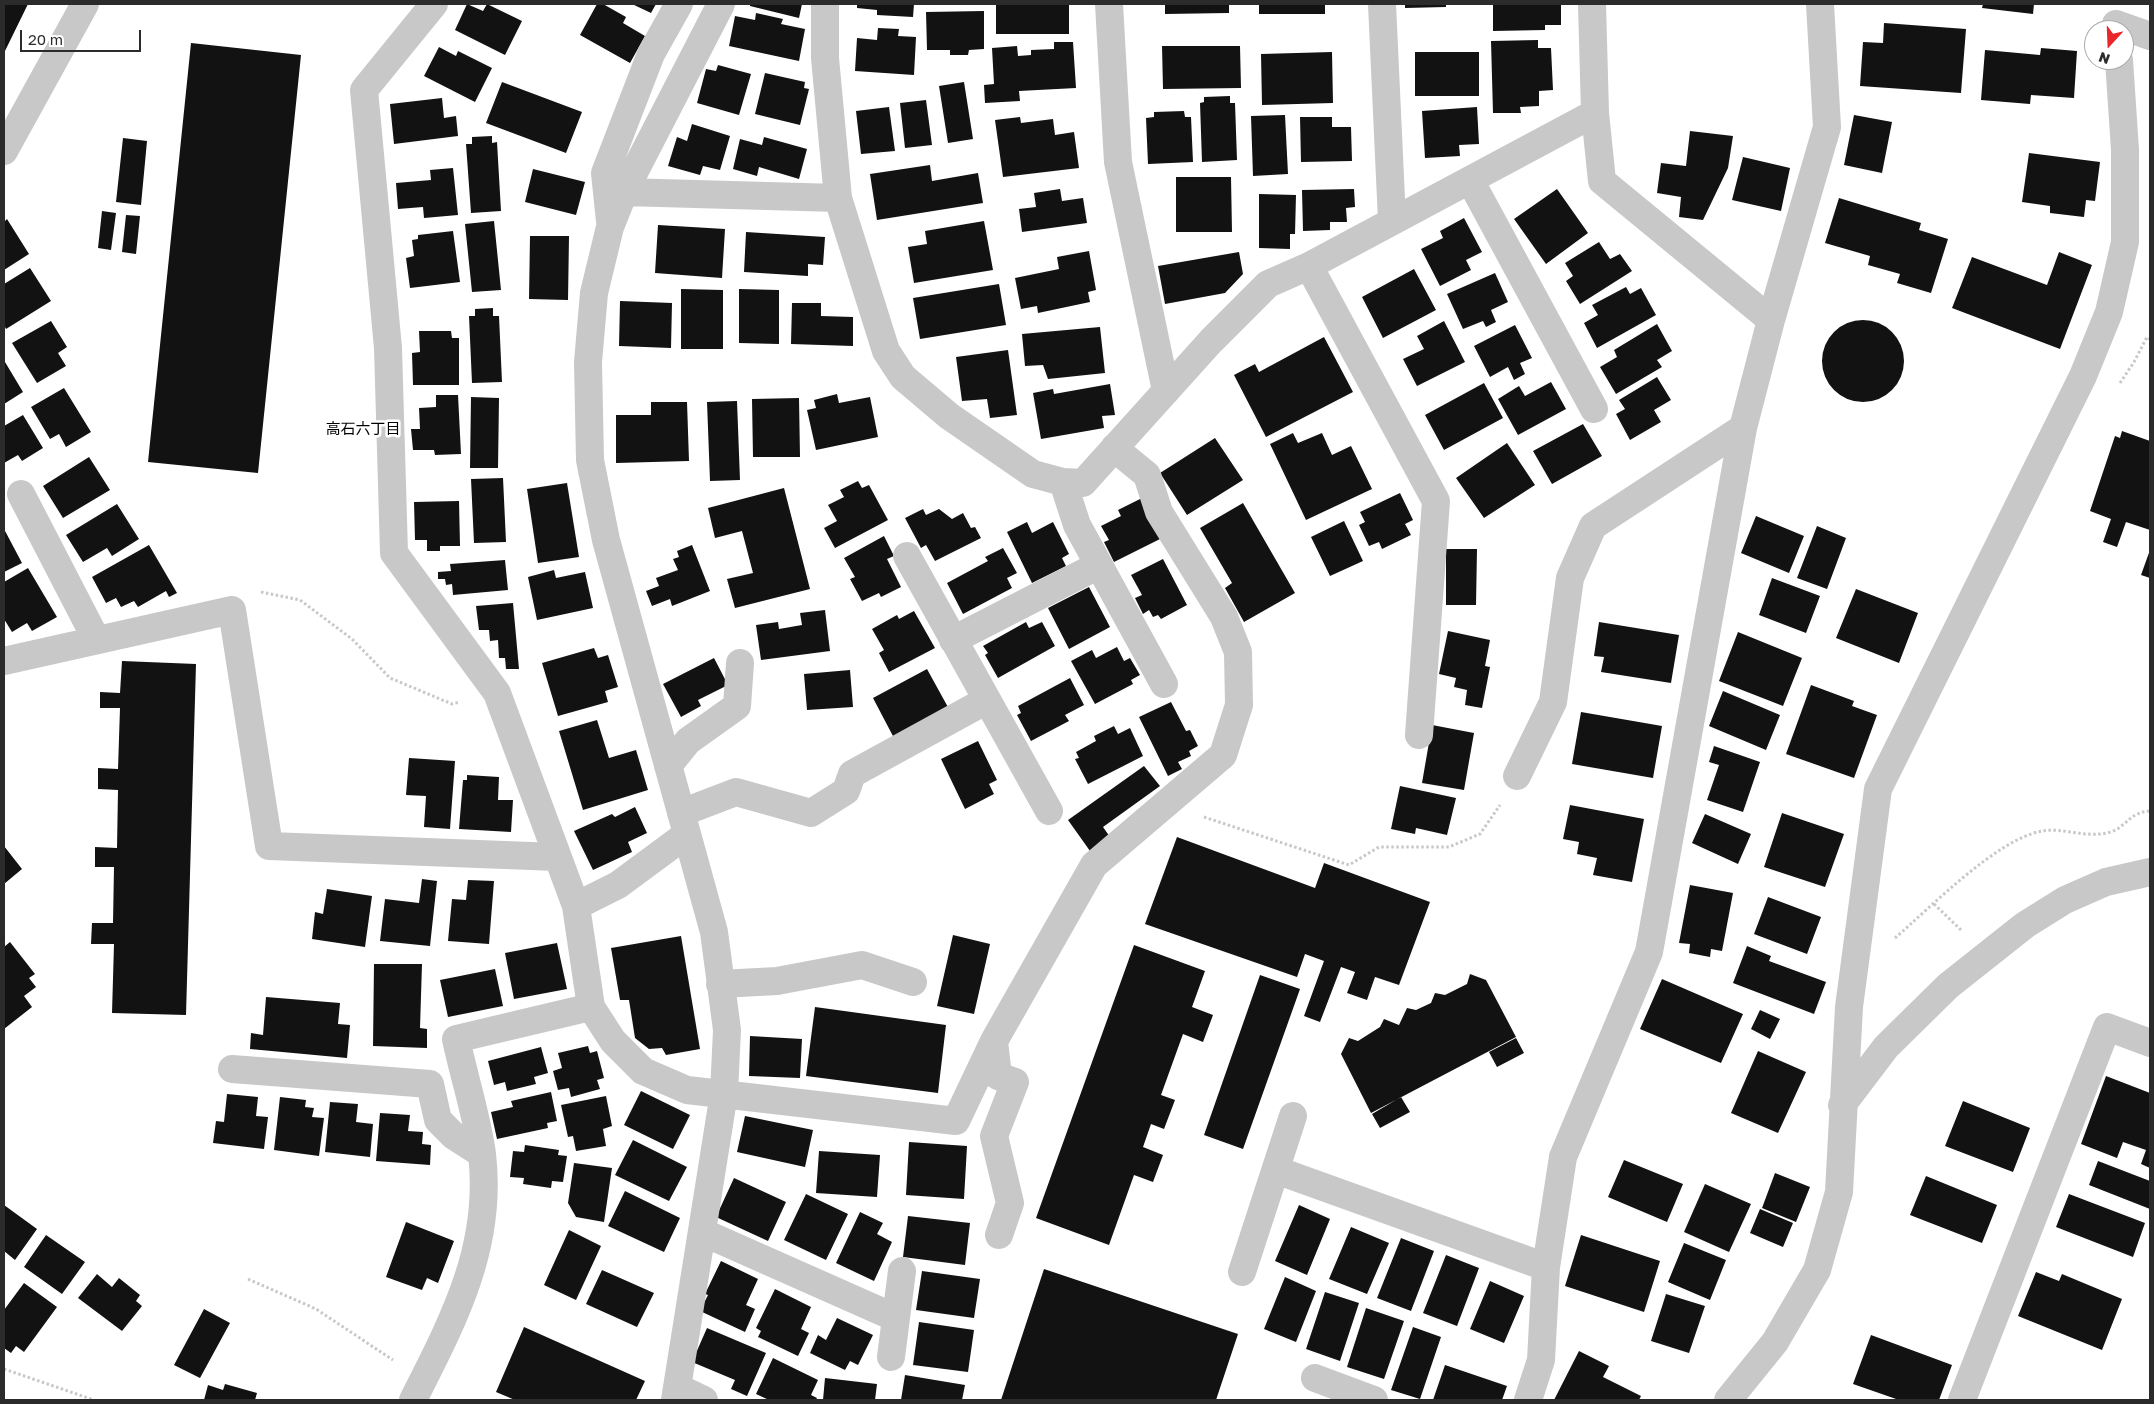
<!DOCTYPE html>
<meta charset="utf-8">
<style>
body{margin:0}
#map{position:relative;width:2154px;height:1404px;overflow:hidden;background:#fff;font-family:"Golos Text",sans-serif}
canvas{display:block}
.frame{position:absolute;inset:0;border:5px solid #2b2b2b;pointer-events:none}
.north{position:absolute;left:2084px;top:20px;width:50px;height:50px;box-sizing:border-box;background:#fff;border:1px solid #aaa;border-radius:50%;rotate:200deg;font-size:14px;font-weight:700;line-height:20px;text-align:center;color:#2b2b2b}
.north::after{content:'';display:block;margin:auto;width:18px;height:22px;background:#e9272a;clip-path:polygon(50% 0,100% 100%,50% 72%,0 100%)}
.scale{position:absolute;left:20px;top:30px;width:121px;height:22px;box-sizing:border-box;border:2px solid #2b2b2b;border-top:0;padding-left:6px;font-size:15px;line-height:18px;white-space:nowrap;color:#2b2b2b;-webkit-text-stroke:4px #fff;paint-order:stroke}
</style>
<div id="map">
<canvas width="2154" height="1404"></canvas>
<div class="frame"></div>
<div class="north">N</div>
<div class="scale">20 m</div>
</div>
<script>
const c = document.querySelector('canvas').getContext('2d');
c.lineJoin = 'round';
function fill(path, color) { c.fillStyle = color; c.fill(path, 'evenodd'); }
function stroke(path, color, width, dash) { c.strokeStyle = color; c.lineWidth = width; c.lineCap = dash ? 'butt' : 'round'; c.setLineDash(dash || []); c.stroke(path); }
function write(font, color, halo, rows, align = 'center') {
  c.font = font + ' "Golos Text","Noto Sans JP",sans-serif'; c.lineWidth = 5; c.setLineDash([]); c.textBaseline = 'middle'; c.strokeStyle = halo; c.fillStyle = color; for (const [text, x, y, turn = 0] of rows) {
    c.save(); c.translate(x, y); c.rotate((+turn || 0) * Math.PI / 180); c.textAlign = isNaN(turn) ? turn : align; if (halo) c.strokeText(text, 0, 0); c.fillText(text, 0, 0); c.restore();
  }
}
fill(new Path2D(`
 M4,4H28L4,53Z
 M467,4L483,11L487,4L522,21L505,55L455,30Z
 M597,4H603L626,17L623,23L645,36L630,63L580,35Z
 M632,4H656L651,13Z
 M750,4H802L799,18L750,6Z
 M857,4H914L913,17L877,15V10L857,8Z
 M996,4H1069V34H996Z
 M1165,4H1229V13L1165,14Z
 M1259,4H1325V14H1259Z
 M1405,4H1446V7L1405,8Z
 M1493,4H1561V25H1545V30L1493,31Z
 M1983,4H2034L2033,14L1982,8Z
 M984,11V49L969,50L968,55H950V50H927L926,12Z
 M756,13L783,19L781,24L805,29L799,61L729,46L735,16L755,20Z
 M1884,23L1966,29L1961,93L1860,86L1863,42L1883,43Z
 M878,28L899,29L898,36L916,37L914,75L855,71L857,38L877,40Z
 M1538,40V48H1551L1553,90L1539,91V106L1520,107L1521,113H1493L1491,41Z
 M1054,42H1073L1076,88L1019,91L1020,101L985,103L984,85L994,84L992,48L1017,46L1018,56L1031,55V50L1054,49Z
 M191,43L301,55L258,473L148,462Z
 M1162,46H1240L1241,88L1163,89Z
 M439,47L456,56L458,51L492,68L475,102L424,76Z
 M2041,48L2077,51L2074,98L2031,95L2030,104L1981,100L1985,50L2040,55Z
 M1332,52L1333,103L1262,105L1261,54Z
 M1415,52H1479V96H1415Z
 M718,65L751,74L739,115L697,103L706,69L716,71Z
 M765,73L805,82L804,88L809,89L800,125L755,114Z
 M502,82L582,112L566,153L486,123Z
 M964,82L973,139L948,143L939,86Z
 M1230,96V103H1235L1237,160L1202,162L1200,103L1204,102V97Z
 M442,98L444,118L456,116L458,136L394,144L390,104Z
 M926,100L932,145L905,148L900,103Z
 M889,107L895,151L861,154L856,111Z
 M1477,107L1479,144L1459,145L1460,156L1425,158L1422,111Z
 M1184,111L1185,117H1191L1193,162L1148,164L1146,118L1154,117V112Z
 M1285,115L1288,174L1253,176L1251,116Z
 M1854,115L1892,122L1882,173L1844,165Z
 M1020,117L1021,123L1053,119L1055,135L1074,132L1079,168L1003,177L995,120Z
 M1300,117H1332V127H1351L1352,161L1301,162Z
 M692,124L730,136L720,170L703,166L700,175L668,166L677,137L687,141Z
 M1690,131L1733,136L1728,168L1703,220L1679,217L1681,197L1657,193L1661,163L1686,166Z
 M492,136V143L497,142L501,211L471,213L466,144H472V137Z
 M764,137L807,149L799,179L759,167L757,176L733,169L740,139L762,145Z
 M123,138L147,141L141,205L116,202Z
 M2029,153L2100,162L2095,201L2086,200L2084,217L2050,213V206L2022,202Z
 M1743,157L1790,168L1781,211L1732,200Z
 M930,165L932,181L978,173L983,203L877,220L870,174Z
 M453,168L458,215L424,218L423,207L398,209L396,183L431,180L430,170Z
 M533,169L585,182L576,215L525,202Z
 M1176,177H1231L1232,232H1176Z
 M1060,189L1062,201L1083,198L1087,223L1022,232L1019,209L1036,207L1034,193Z
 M1354,189L1355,207L1346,208L1347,222H1330V230L1303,231L1302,190Z
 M1557,189L1588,233L1546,264L1514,219Z
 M1259,194L1296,195L1295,234H1290V249L1259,248Z
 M1839,198L1921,223L1919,230L1948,239L1931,293L1897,283L1900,274L1868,265L1870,256L1825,243Z
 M102,211L116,213L111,250L98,248Z
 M126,215L140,216L136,254L122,252Z
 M1464,218L1482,252L1466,260L1471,270L1440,286L1421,249L1443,238L1440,231Z
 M7,219L29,254L4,270V222Z
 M494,221L501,290L472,292L465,224Z
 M984,221L993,270L914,283L908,247L927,244L925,231Z
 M658,225L725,229L722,278L655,273Z
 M453,231L460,282L410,288L406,258L414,256L412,240L418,239V235Z
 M746,232L825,237L823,265L808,264V276L744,272Z
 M530,236H569L568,300L529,299Z
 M1599,242L1610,259L1620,254L1632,271L1580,304L1566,281L1573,276L1565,263Z
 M1089,251L1096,290L1088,292L1090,302L1038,313L1037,306L1021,309L1015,278L1059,269L1057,257Z
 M1239,252L1243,274L1225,293L1165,304L1158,266Z
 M2059,252L2092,265L2060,349L1952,308L1972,257L2047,285Z
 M30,268L51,301L6,329L4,325V284Z
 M1414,269L1436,310L1383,338L1362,297Z
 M1495,273L1508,302L1491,310L1496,322L1486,327L1483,321L1463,329L1447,294Z
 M999,284L1006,325L920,339L913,298Z
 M1626,287L1630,294L1641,288L1656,315L1597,348L1584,323L1598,315L1592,305Z
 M681,289L723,290V349H681Z
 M739,289L779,290V344L739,343Z
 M620,301L672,303L671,348L619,346Z
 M792,303H821V316L853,317V346L791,344Z
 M493,308V316H499L502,382L472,383L469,316H475V309Z
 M1822 361a41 41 0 1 1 82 0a41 41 0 1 1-82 0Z
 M51,321L67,347L58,353L66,366L37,383L12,343Z
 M1444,321L1465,362L1417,386L1403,359L1424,349L1417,336Z
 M1657,324L1672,351L1657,360L1662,367L1616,394L1600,367L1617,357L1614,350Z
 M1515,325L1532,358L1520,363L1525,374L1514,380L1508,367L1490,377L1474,346Z
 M1100,327L1105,373L1048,379L1043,365L1025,366L1022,334Z
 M419,331H451L452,338H459V385H413L412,353L420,352Z
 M1324,337L1353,392L1266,437L1234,375L1255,364L1259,372Z
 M1008,350L1017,415L990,418L987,399L962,401L956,357Z
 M5,362L23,392L4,404V363Z
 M1657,377L1671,400L1654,410L1661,422L1630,440L1616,414L1625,409L1619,400Z
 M1551,382L1566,409L1518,435L1498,399L1519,386L1525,396Z
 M1484,383L1503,418L1444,450L1425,415Z
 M1110,384L1115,415L1102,416L1104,428L1041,439L1033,393L1053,389L1054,394Z
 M64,388L91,432L66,447L59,434L50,439L31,407Z
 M837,394L839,403L870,397L878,437L816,450L807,410L816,408L814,400Z
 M436,395H458L461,454L435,455L434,450H413L411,429H420L419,408L436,407Z
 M471,397L499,398L498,468H470Z
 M799,398L800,457H753L752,399Z
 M737,401L740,480L710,481L707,402Z
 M651,402H687L689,461L616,463V415H651Z
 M23,415L43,448L22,461L18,455L4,463V426Z
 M1583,424L1602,456L1552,484L1533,451Z
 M2122,431L2150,441V530L2126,522L2117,547L2103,542L2111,519L2090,511L2115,436L2120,438Z
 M1293,433L1298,443L1322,433L1332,455L1351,446L1372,489L1306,520L1270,444Z
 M1215,438L1243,480L1187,515L1160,473Z
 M1507,443L1535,485L1484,518L1456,478Z
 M89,457L110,490L63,518L43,486Z
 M503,478L506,542L474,543L471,479Z
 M858,481L862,488L869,485L888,520L835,548L824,528L837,521L828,505L844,497L840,490Z
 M567,483L579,557L538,563L527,489Z
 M784,488L810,589L735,608L727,579L753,573L742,531L715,538L708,508Z
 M1400,493L1413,520L1405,524L1411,535L1382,549L1379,542L1369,546L1359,525L1365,522L1360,512Z
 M1142,498L1162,538L1114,562L1104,542L1109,540L1101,526L1121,516L1118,510Z
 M459,501L460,546H440V551H427V540H415L414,502Z
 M1243,503L1295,593L1244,622L1225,588L1232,583L1200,528Z
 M117,504L139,539L112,556L107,548L83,562L66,535Z
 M923,509L926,515L939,509L952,519L963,513L971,528L975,527L981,538L935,561L926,545L921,548L905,518Z
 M1756,516L1804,536L1789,573L1741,553Z
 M1344,521L1363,561L1330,576L1311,537Z
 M1027,522L1032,533L1053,522L1069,554L1062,558L1066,566L1032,583L1007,532Z
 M1817,526L1846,538L1827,589L1797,578Z
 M4,529L22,563L4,572Z
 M884,536L894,556L887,559L901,587L881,597L879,593L862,601L850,579L855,577L844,558Z
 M149,545L177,593L169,597L166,591L138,607L134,601L121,607L116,598L106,603L92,577Z
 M692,545L710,591L672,606L670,599L652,606L646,591L659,586L656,578L678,570L673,559L679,557L677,551Z
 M1003,548L1017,573L1007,578L1012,588L963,614L947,583L988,561L985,557Z
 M1446,549H1477L1476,605H1446Z
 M2150,550V578L2141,575Z
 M1163,559L1187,605L1161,619L1158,615L1153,617L1149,610L1143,614L1135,598L1142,595L1131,575Z
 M505,560L508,590L453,595L452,584L446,585L445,579H438V572L451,571L450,564Z
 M28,568L57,617L32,631L27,623L12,632L4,619V582Z
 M554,570L556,578L585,572L593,608L537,620L528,577Z
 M1772,578L1820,596L1806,633L1759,615Z
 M1089,587L1110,627L1069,649L1048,608Z
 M1856,589L1918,613L1899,663L1836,638Z
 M513,603L519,669H506L505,658H499L498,640L490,641L489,630H479L476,606Z
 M825,610L830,651L761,660L756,625L778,622L779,629L802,625L800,613Z
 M914,611L935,648L889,672L879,653L884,650L872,629L897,615L899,619Z
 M1026,622L1029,628L1042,622L1055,646L998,678L985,655L988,653L983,646Z
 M1599,622L1679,635L1671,683L1601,672L1604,657L1594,656Z
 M1448,631L1490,640L1485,666L1490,667L1482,708L1465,705L1467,690L1454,687L1456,678L1439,674Z
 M1738,632L1802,658L1783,706L1719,681Z
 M1117,647L1124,661L1130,658L1140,675L1131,680L1133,684L1095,704L1071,661L1092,650L1096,658Z
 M594,648L598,658L608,655L618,687L605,691L608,702L558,716L542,663Z
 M714,658L728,685L698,700L701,706L681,717L663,684Z
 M122,661L196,664L186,1015L112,1013L114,944H91L92,923H113L114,867H95V847L117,848L118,790L98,789V768L118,769L120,708H100V692L120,693Z
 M927,669L949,709L894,738L873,698Z
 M850,670L853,707L807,710L804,674Z
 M1070,678L1084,705L1065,715L1069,721L1031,741L1017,715L1021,713L1018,706Z
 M1811,685L1854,701L1852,706L1877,715L1854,778L1786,754Z
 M1723,691L1780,715L1766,750L1709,726Z
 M1171,702L1186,731L1190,730L1198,746L1189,751L1191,756L1178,762L1182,769L1168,776L1139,717Z
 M1581,712L1662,726L1653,778L1572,764Z
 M597,720L609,758L636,750L648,790L583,810L559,731Z
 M1432,725L1474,733L1464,790L1422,783Z
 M1114,726L1118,734L1130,728L1143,756L1088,784L1075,759L1079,758L1076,752L1096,741L1094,736Z
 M978,741L997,780L989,784L994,794L965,809L941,759Z
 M1714,746L1760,762L1743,812L1707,800L1719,765L1709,762Z
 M409,758L455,761L450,829L424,827L426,796L406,795Z
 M1144,766L1160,786L1103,827L1110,837L1090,851L1068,820Z
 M467,775L499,777L498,800H513L511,832L459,829L463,780H467Z
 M1400,786L1456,798L1447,835L1416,828L1415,834L1391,829Z
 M1570,805L1644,819L1632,882L1593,875L1597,858L1577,854L1579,842L1563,839Z
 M635,807L647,833L628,842L632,852L593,870L574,831L612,814L615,817Z
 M1782,813L1844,834L1825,887L1764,867Z
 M1705,814L1751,834L1738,864L1692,843Z
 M1177,837L1315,888L1324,863L1430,902L1399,985L1375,977L1367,1000L1347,993L1355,972L1341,967L1320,1022L1304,1016L1324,961L1305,954L1297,977L1145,924Z
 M4,846L22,869L4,884Z
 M422,879L437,881L430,946L380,941L385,899L419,903Z
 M468,880L494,881L489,944L448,941L452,899L466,900Z
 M1690,885L1733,893L1722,951L1711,949L1710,957L1689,953L1690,944L1679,943Z
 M327,889L372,896L365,947L312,939L315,912L323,914Z
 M1768,897L1821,917L1807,954L1754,934Z
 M953,935L990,944L974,1014L937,1006Z
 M681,936L700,1049L666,1055L662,1048L649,1049L635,1038L629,1000H620L611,948Z
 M10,942L35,974L29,978L36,987L24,996L32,1007L4,1029V947Z
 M557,943L567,989L514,999L505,953Z
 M1134,945L1205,971L1192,1007L1213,1015L1203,1042L1183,1034L1161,1095L1175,1100L1164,1129L1151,1124L1143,1147L1163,1155L1153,1182L1134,1175L1109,1245L1036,1218Z
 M1747,946L1771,956L1769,961L1826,982L1814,1014L1733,983Z
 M374,964H422L420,1028L427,1029V1048L373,1046Z
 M495,969L503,1006L448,1017L440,980Z
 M1470,974L1486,980L1516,1037L1371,1113L1341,1054L1349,1038L1358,1041L1380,1027L1384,1019L1399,1025L1407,1008L1416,1010L1431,1003L1435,993L1445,995L1467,984Z
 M1260,975L1300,989L1243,1149L1204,1135Z
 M1662,979L1743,1014L1721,1063L1640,1029Z
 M266,997L340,1003L338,1024L350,1025L347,1058L250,1049L251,1033L263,1035Z
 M815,1007L946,1025L938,1093L806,1076Z
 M1760,1010L1780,1019L1770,1039L1751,1029Z
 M750,1036L802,1039L800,1078L749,1076Z
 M1516,1038L1524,1053L1497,1067L1489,1052Z
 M588,1046L590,1053L597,1051L604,1078L597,1080L600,1089L571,1097L569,1088L558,1090L553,1071L562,1068L558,1053Z
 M541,1047L548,1073L534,1077L536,1084L507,1091L505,1082L494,1085L488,1061Z
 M1758,1051L1806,1072L1778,1133L1731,1113Z
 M2106,1076L2150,1093V1168L2141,1164L2146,1150L2123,1142L2117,1158L2081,1144Z
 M641,1091L690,1115L673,1149L624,1125Z
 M551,1092L557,1121L547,1123L548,1128L497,1139L491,1112L513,1107L511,1101Z
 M227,1094L258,1097L256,1116L268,1117L264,1149L213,1143L216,1121L224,1122Z
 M606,1096L612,1126L603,1129L606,1146L576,1151L573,1136L568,1137L561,1105Z
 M280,1097L306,1100L305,1107L314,1108L312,1117L324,1118L319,1156L274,1150Z
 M1401,1097L1410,1112L1380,1128L1372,1114Z
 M1963,1101L2030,1128L2013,1172L1945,1146Z
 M330,1102L358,1104L356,1122L373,1124L370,1157L325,1152Z
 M380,1113L410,1115L408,1131L423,1132L422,1144L431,1145L430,1165L376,1161Z
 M745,1116L813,1130L805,1167L737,1152Z
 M633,1140L687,1167L669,1201L615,1175Z
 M909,1142L967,1146L964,1199L906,1195Z
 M525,1145L559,1150L558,1155L567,1156L563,1182L552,1181L551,1188L523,1184L524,1178L510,1177L513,1151L524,1152Z
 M819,1151L880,1155L877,1197L816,1193Z
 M1624,1160L1683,1184L1667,1222L1608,1197Z
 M2098,1161L2150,1181V1209L2089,1185Z
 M574,1163L612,1168L604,1222L576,1217L568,1203Z
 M1775,1173L1810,1187L1796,1222L1762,1208Z
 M1926,1176L1997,1205L1982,1243L1910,1215Z
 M734,1178L786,1202L768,1241L716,1217Z
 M1705,1184L1751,1204L1729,1252L1684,1232Z
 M625,1191L680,1218L664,1252L608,1226Z
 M806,1194L848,1214L826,1260L784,1240Z
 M2069,1194L2145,1223L2133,1257L2056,1227Z
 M4,1205L37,1229L15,1260L4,1251Z
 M1299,1205L1330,1219L1307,1275L1275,1261Z
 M1760,1209L1793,1223L1783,1247L1750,1233Z
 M860,1212L883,1223L877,1234L892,1242L874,1281L836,1263Z
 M908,1216L970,1223L965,1265L903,1257Z
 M406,1222L454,1241L438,1283L427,1278L422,1290L386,1277Z
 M1351,1227L1389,1243L1367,1294L1329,1279Z
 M569,1230L601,1246L576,1300L544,1285Z
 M46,1235L85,1262L62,1294L24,1267Z
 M1581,1235L1660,1261L1644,1312L1565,1286Z
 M1401,1238L1434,1251L1411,1311L1377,1298Z
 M1684,1243L1726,1260L1710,1300L1668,1282Z
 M1446,1255L1479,1268L1457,1326L1423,1313Z
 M721,1261L758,1279L746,1305L755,1309L745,1332L700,1311L708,1295L705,1294Z
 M1044,1269L1238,1334L1216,1400H1001Z
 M602,1270L654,1293L637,1327L586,1304Z
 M922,1271L980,1279L974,1318L916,1310Z
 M2036,1272L2059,1281L2062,1274L2122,1299L2102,1350L2018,1316Z
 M97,1274L112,1287L119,1278L140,1295L136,1301L142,1306L122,1331L78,1298Z
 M1285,1277L1316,1291L1296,1342L1264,1329Z
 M1490,1281L1524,1296L1504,1343L1470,1329Z
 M24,1283L57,1307L24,1352L16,1346L11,1353L4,1348V1310Z
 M775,1289L811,1307L801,1329L809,1333L798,1356L758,1337L761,1331L756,1328Z
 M1325,1292L1359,1303L1340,1361L1306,1349Z
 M1666,1294L1705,1306L1689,1353L1651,1341Z
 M1366,1308L1404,1321L1384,1379L1347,1367Z
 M204,1309L230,1323L200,1378L174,1365Z
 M837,1318L873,1335L858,1365L850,1361L845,1370L810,1353L818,1335L826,1340Z
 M919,1322L974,1330L968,1372L913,1365Z
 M524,1327L645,1381L636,1400H515L496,1392Z
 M1413,1327L1441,1337L1420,1399L1391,1390Z
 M707,1328L766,1353L747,1396L731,1389L735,1380L692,1362Z
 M1871,1335L1952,1365L1939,1400H1899L1853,1384Z
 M1579,1351L1609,1366L1603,1377L1641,1396L1639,1400H1554Z
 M773,1358L818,1380L811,1395L817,1398L816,1400H769L756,1394Z
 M1445,1365L1507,1386L1502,1400H1433Z
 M905,1375L965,1385L962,1400H901Z
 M825,1378L877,1384L875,1400H823Z
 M225,1384L257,1393L255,1400H204L208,1385L223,1390Z`), '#121212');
stroke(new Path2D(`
 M2120,383L2134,362L2147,337L2150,339
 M261,592L300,600L352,639L390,678L452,704L460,702
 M1204,817L1349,865L1379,847H1449L1480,834L1500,805
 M1934,904L1961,930
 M1895,938C1931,907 1997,839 2042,831C2062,827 2086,839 2111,832C2127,826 2130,812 2150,811
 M248,1279L316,1309L393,1360
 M4,1369L94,1400`), '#c8c8c8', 3, [2.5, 2.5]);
stroke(new Path2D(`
 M434,4L364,90L388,348L394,553L497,693L576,906L591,1007L613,1041L643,1071L687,1090L956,1121L994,1041L1094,865L1223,755L1239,705L1238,652L1224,617L1159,512L1147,475L1114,448
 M825,4V58L838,198L886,351L903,377L949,416L1033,474L1063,482L1083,483L1211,341L1268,284L1309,266L1595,113
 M1109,4L1118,162L1166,391
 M1382,4L1392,221
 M1592,4L1595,113L1602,181L1771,320
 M2116,24L2150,36
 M4,151L85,4
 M1470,180L1594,409
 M624,192L838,198
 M610,221L605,173L651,54L679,4
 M1309,266L1436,501L1419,735
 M1063,482L1077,525L1164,684
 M21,494L96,639
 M907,556L1049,811
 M953,640L1099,565
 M4,661L232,610L269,846L557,857
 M668,766L688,741L737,706L740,663
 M1517,776L1553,702L1570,578L1593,526L1743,428
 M681,813L736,792L811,813L846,791L852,774L987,700
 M576,906L618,885L687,834
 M720,984L777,981L862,965L913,982
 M994,1041L998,1076L1015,1082L994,1136L1010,1203L999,1235
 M232,1069L430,1084L438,1120L454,1136L482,1154
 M1842,1105L1886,1047L1948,986L2025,925L2065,900L2106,882L2150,872
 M1276,1170L1546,1267
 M702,1232L896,1318
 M1242,1272L1293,1116
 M891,1357L902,1271
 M1315,1378L1374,1400
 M677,1387L704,1400
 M413,1400C453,1321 493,1247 482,1154C477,1116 464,1077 456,1039L591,1007
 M675,1400L724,1093L727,1030L714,932L606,540L590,460L588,362L594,293L610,227L624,192L721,4
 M1528,1400L1541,1360L1546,1267L1563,1157L1649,952L1743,428L1771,320L1827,127L1820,4
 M1728,1400L1775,1342L1817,1270L1839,1192L1849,1007L1878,789L2083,376L2109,312L2125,242V150L2119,60
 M1962,1400L2107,1027L2150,1043`), '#c8c8c8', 28);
write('15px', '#000', '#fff', [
 ["高石六丁目",363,429]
]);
</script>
